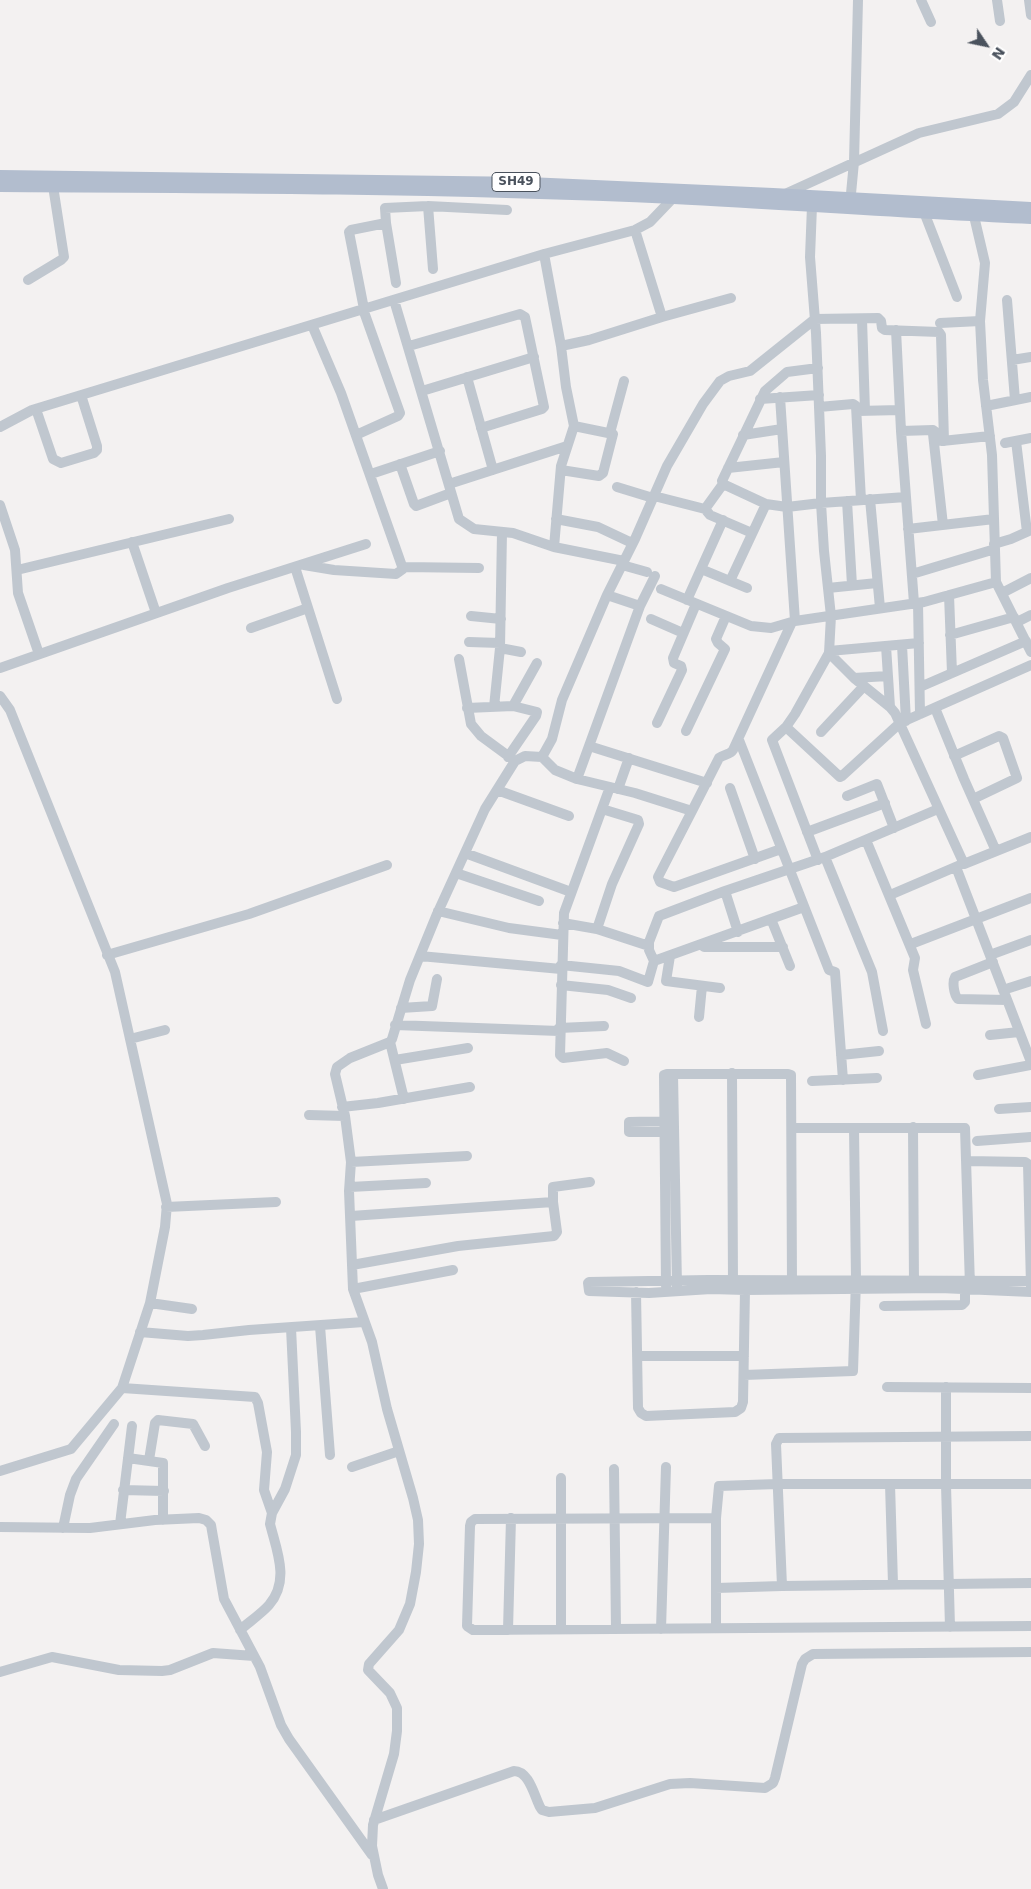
<!DOCTYPE html>
<style>
body{margin:0}
#map{position:relative;width:1031px;height:1889px;overflow:hidden;background:#f3f1f1;font-family:"DejaVu Sans",sans-serif}
canvas{display:block}
.north{position:absolute;left:961px;top:20px;width:50px;height:50px;-webkit-text-stroke:4px #fff;paint-order:stroke;rotate:124deg;font-size:14px;font-weight:700;line-height:20px;text-align:center;color:#4a525d}
.north::after{content:'';display:block;margin:auto;width:18px;height:22px;background:#4a525d;clip-path:polygon(50% 0,100% 100%,50% 72%,0 100%)}
</style>
<div id="map">
<canvas width="1031" height="1889"></canvas>
<div class="north">N</div>
</div>
<script>
const c = document.querySelector('canvas').getContext('2d');
c.lineJoin = 'round';
function stroke(path, color, width, dash) { c.strokeStyle = color; c.lineWidth = width; c.lineCap = dash ? 'butt' : 'round'; c.setLineDash(dash || []); c.stroke(path); }
function write(font, color, halo, rows, align = 'center') {
  c.font = font + ' "DejaVu Sans",sans-serif'; c.lineWidth = 4; c.setLineDash([]); c.textBaseline = 'middle'; c.strokeStyle = halo; c.fillStyle = color; for (const [text, x, y, turn = 0] of rows) {
    c.save(); c.translate(x, y); c.rotate((+turn || 0) * Math.PI / 180); c.textAlign = isNaN(turn) ? turn : align; if (halo) c.strokeText(text, 0, 0); c.fillText(text, 0, 0); c.restore();
  }
}
stroke(new Path2D(`
 M921,0L931,22
 M997,0L1000,21
 M1029,0L1031,15
 M785,194L919,133L998,114L1014,102L1031,75
 M850,204L854,162L858,0
 M428,206L433,269
 M812,206L810,257L816,333L821,456V503L824,551L831,616L829,653L854,678L890,707L895,713L964,864L1031,837
 M924,212L957,297
 M635,230L662,317
 M544,254L561,346L566,387L574,426L561,466L554,547L624,561
 M28,280L61,260L64,257L53,186
 M396,283L386,223L385,208L428,206L507,210
 M394,300L459,519L474,529L513,533L554,547
 M1007,300L1015,400
 M364,309L349,232L351,230L386,223
 M862,319L865,411
 M940,323L980,321
 M896,330L901,431L914,603
 M409,346L520,314L525,317L544,407L542,409L481,428
 M561,346L589,340L662,317L731,298
 M1012,360L1031,357
 M818,368L787,372L765,391L722,481L723,484L766,504L787,507L821,503L906,497
 M467,377L493,470
 M422,391L534,357
 M780,397L795,621
 M760,399L819,395
 M986,406L1031,397
 M819,407L853,404L856,406L861,500
 M36,409L53,459L61,463L94,453L97,450V446L81,395
 M858,411L900,410
 M0,427L32,410L544,254L635,230L650,222L673,198
 M901,431L933,430L937,433L939,440L942,441L990,436
 M610,433L624,381
 M933,434L943,525
 M356,435L398,416L400,413L363,309
 M743,435L782,429
 M1016,441L1027,532
 M1005,443L1031,438
 M400,464L414,504L416,506L451,493
 M728,468L784,462
 M561,470L599,476L603,473L613,434L574,426
 M371,474L440,451
 M449,484L567,446
 M617,487L653,498
 M654,496L705,509L710,515L752,533
 M870,499L880,608
 M847,501L852,585
 M0,505L15,550L18,593L39,654
 M705,509L723,484
 M556,519L598,527L632,543
 M908,529L994,519
 M132,542L156,613
 M994,544L1011,539L1031,530
 M304,565L334,570L396,574L403,569L341,393L312,325
 M622,565L647,572
 M295,567L337,699
 M403,567L479,568
 M701,569L747,588
 M17,570L229,519
 M912,574L995,549
 M730,581L766,504
 M996,582L1031,652
 M828,588L877,583
 M661,589L751,626L771,628L795,621L924,602L996,582L992,455L983,380L980,321L985,263L974,216
 M1002,593L1031,578
 M607,595L640,606
 M949,595L952,673
 M687,600L723,520
 M918,603L920,714
 M471,616L501,619
 M651,619L683,633
 M1017,622L1031,615
 M251,628L308,608
 M950,635L1014,617
 M469,642L500,643
 M902,645L906,721
 M886,646L890,707
 M500,648L521,652
 M829,651L919,643
 M459,659L471,724L481,736L515,761
 M0,668L228,588L366,544
 M854,678L888,676
 M920,687L1026,641
 M0,696L10,710L115,972L167,1204L165,1227L150,1303L122,1388L71,1449L0,1471
 M513,706L537,663
 M494,707L500,648L502,532
 M467,708L513,706L537,712L536,716L508,757
 M935,708L964,779L996,851
 M657,723L682,670L681,666L674,663L673,658L696,604
 M786,727L840,777L842,776L900,723L1031,665
 M686,731L725,649L718,643L716,639L726,616
 M821,732L864,686
 M739,740L829,970L835,972L843,1080
 M589,746L707,783
 M954,756L999,736L1003,738L1017,778L973,799
 M542,757L555,770L577,779L635,793L692,811L658,877L660,882L674,887L781,849
 M577,779L640,606L655,576
 M610,787L564,913L560,1055L563,1058L607,1053L624,1061
 M730,788L755,859
 M618,789L629,758
 M497,790L569,816
 M847,796L877,784L894,828
 M692,811L719,758C724,754 730,755 733,750L792,622
 M807,832L885,803
 M866,840L915,958L913,970L926,1024
 M465,853L571,892
 M825,857L872,972L883,1031
 M818,860L772,740L786,727L795,714L829,653
 M956,867L1031,1062
 M456,873L539,901
 M725,891L738,932
 M890,895L960,865
 M438,911L509,928L562,935
 M771,919L790,966
 M563,923L597,929L649,946
 M597,929L612,884L639,824L638,820L602,809
 M911,944L1031,898
 M704,947H783
 M107,955L249,914L387,865
 M990,955L1031,940
 M420,956L561,969
 M670,956L666,981L720,988
 M654,961L804,907
 M993,962L955,977C952,982 954,995 958,999L1007,1000
 M561,965L619,971L648,982L654,961L649,950V942L659,916L725,891L825,857L938,809
 M561,985L608,990L631,998
 M1003,990L1031,981
 M401,1008L432,1006L437,979
 M699,1017L702,986
 M395,1025L559,1031
 M559,1028L604,1026
 M990,1035L1019,1032
 M130,1039L165,1030
 M390,1042L404,1099
 M841,1055L879,1051
 M395,1060L468,1048
 M732,1073L733,1285
 M673,1074L677,1286
 M978,1075L1031,1065
 M812,1081L877,1078
 M342,1107L378,1103L470,1087
 M999,1109L1031,1107
 M309,1115L345,1116
 M670,1121L629,1122V1132H671
 M913,1127L914,1286
 M792,1128H965L970,1286
 M977,1141L1031,1137
 M967,1161L1025,1162L1028,1164L1031,1286
 M351,1162L467,1156
 M350,1187L426,1183
 M166,1207L276,1202
 M351,1216L553,1202
 M352,1265L458,1246L554,1236L557,1232L553,1202V1187L590,1182
 M1031,1281L708,1280L589,1282L588,1283L589,1291L649,1293L711,1289L745,1290L940,1288L1031,1292
 M666,1286L664,1075L667,1074H788L791,1075L792,1285
 M353,1289L453,1270
 M636,1292L638,1408L641,1413L646,1416L735,1412L741,1408L743,1402L745,1290
 M150,1303L192,1309
 M884,1306L962,1305L965,1302V1289
 M320,1326L330,1455
 M140,1332L188,1336L203,1335L249,1330L364,1322
 M637,1356H744
 M744,1375L853,1371L856,1280L854,1128
 M887,1387L1031,1388
 M946,1387V1485L950,1627
 M122,1388L255,1397L258,1403L267,1452L264,1490L272,1513
 M128,1458L163,1463V1520
 M149,1460L155,1423L158,1420L193,1424L205,1446
 M352,1467L399,1451
 M614,1469L616,1629
 M890,1484L893,1584
 M123,1490L164,1491
 M716,1518L475,1519L471,1522L470,1526L467,1626L473,1630L1031,1626
 M120,1524L132,1426
 M0,1527L90,1528L155,1520L199,1518L206,1520L211,1525L212,1531L224,1599L260,1667L281,1725L289,1739L372,1855
 M63,1528L70,1495L76,1479L114,1424
 M782,1586L776,1444L779,1438L1031,1436
 M716,1588L782,1586L1031,1583
 M716,1628V1518L719,1486L777,1484H1031
 M561,1629V1478
 M661,1629L666,1467
 M240,1630C249,1622 261,1614 269,1605C290,1581 277,1551 270,1524L272,1513L285,1489L296,1455V1432L291,1328
 M508,1630L511,1518
 M0,1672L52,1657L119,1670L162,1671L170,1670L213,1653L254,1656
 M374,1820L514,1771C529,1771 534,1795 540,1807L542,1810L549,1812L595,1808L670,1784L690,1783L765,1788L773,1783L775,1778L802,1664L805,1659L813,1654L1031,1652
 M383,1889L378,1875L372,1846L373,1825L394,1754L397,1731V1708L390,1693L368,1670L369,1664L399,1630L410,1604L416,1572L419,1544L418,1520L413,1498L387,1409L372,1342L353,1289L349,1191L351,1162L345,1116L335,1074L337,1067L350,1058L390,1042L392,1039L410,980L437,914L485,809L515,761L525,756L542,757L552,739L562,700L607,595L635,539L667,466L703,404L720,381L729,376L750,371L815,319L878,318L881,321L882,328L885,330L939,332L941,335L944,441`), '#c0c7cf', 10);
stroke(new Path2D(`
 M0,176L528,183L773,194L1031,208
 M0,186C225,187 449,188 674,198C793,204 912,213 1031,218`), '#b2bdce', 12);
for (const [x, y, w] of [
 [516,182,48]
]) { const box = new Path2D(); box.roundRect(x - w / 2, y - 9.5, w, 19, 4); c.fillStyle = '#fff'; c.fill(box); stroke(box, '#4a525d', 1); }
write('bold 12px', '#4a525d', null, [
 ["SH49",516,182]
]);
</script>
